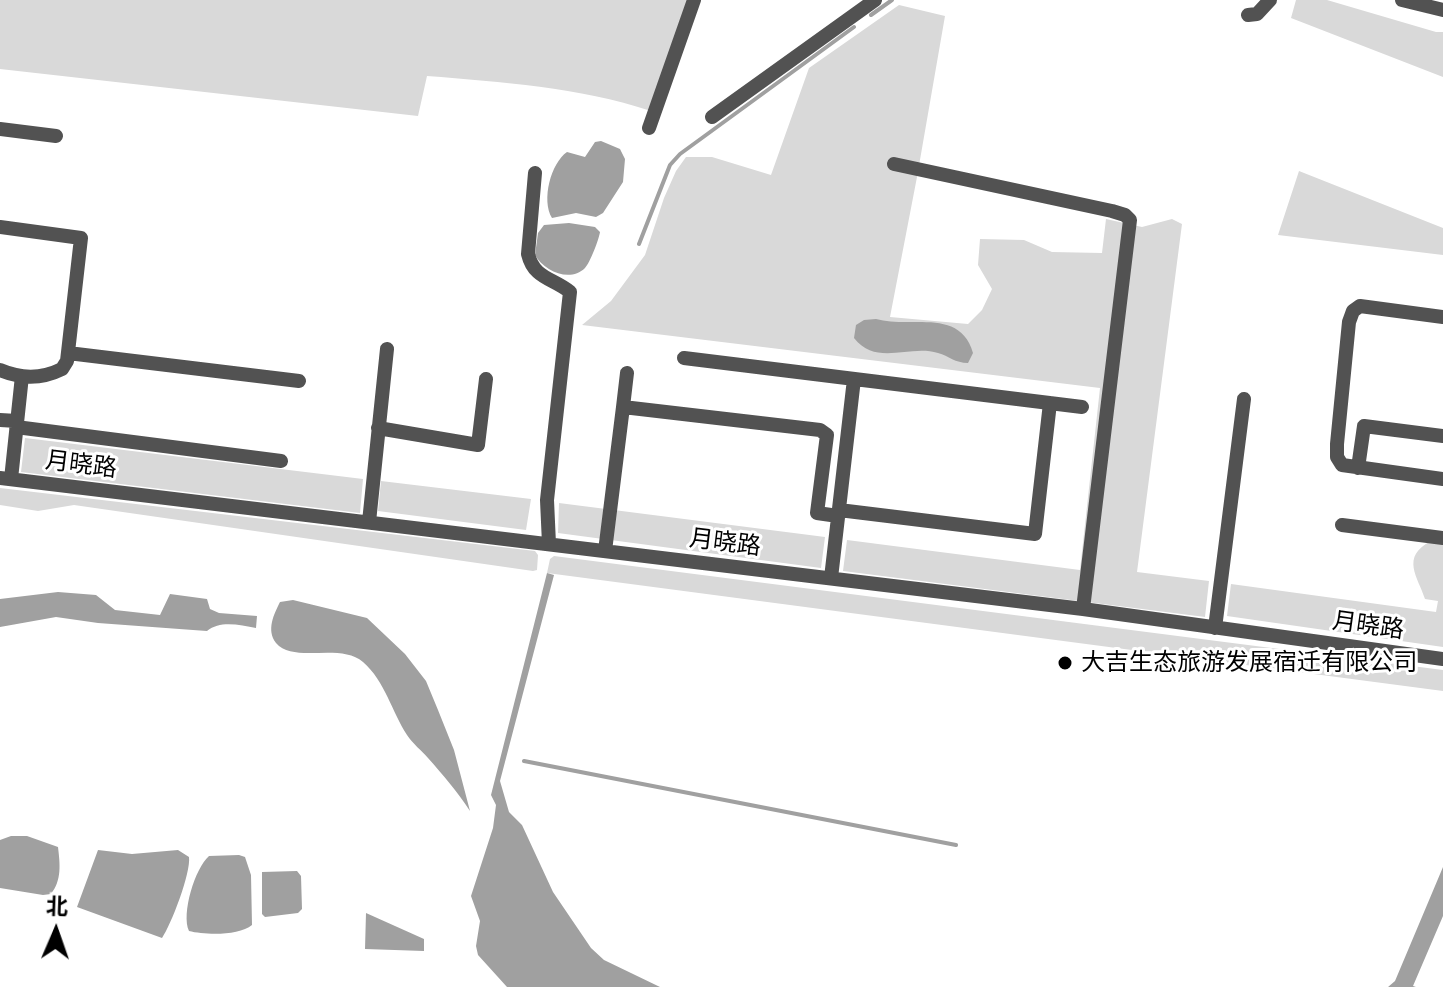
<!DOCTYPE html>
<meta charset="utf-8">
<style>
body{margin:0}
#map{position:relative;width:1443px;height:987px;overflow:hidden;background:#fff;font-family:Figtree,"Noto Sans SC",sans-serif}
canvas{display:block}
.north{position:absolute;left:16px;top:891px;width:80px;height:80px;-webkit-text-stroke:6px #fff;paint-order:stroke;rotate:2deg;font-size:22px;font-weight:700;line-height:32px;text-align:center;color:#000}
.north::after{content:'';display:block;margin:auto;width:28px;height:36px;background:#000;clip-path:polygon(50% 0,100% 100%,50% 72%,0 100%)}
</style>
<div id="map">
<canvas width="1443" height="987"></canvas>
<div class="north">北</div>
</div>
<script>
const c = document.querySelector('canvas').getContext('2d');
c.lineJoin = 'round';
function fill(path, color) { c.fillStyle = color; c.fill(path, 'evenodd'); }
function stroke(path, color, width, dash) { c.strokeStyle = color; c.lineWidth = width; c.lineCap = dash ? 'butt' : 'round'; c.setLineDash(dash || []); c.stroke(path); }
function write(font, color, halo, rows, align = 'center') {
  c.font = font + ' Figtree,"Noto Sans SC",sans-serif'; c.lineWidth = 6; c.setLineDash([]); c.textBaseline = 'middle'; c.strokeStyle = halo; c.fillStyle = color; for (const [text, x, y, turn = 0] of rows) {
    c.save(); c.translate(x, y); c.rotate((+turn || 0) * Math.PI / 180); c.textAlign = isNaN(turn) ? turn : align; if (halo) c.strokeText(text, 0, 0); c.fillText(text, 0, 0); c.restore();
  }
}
fill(new Path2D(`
 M0,0H690L651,111C578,87 502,82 427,76L418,116L0,69Z
 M1296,0H1327L1436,32H1443V77L1291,18Z
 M899,5L945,16L917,177L890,317L968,324L982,310L992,289L978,265L980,239L1024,240L1052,252L1102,253L1106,219L1142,227L1172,219L1182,224L1137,572L1209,581L1205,617L843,571L847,540L1080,570L1100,388L582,325L611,301L645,255L664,198L676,171L686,157H712L771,175L809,68Z
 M1299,171L1443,228V255L1278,235Z
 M25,438L363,479L360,513L21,472Z
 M381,481L531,499L526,530L378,511Z
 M0,488L535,551L538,555L537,570L533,571L74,505L38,511L0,505Z
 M559,503L825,537L821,568L558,533Z
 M1431,541L1443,542V647L1227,616L1231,584L1436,612L1438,601L1425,599C1418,577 1400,557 1431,541Z
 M554,556L1443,670V691L547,573L550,559Z`), '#d9d9d9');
fill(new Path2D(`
 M601,141L620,149L625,159L623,182L603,213L596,217L576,213L552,218C541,200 551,163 567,152L585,157L595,142Z
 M569,223L595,227L600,232C599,239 590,263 585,268C570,283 544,271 535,255L538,233L544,225Z
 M876,319C910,329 960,307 973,353L968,363C955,363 949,356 938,353C909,344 877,367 854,338L856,325L864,320Z
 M547,573L554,575L500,781L509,812L522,825L553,892L591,948L604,960L660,987H507L478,955L476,946L480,921L471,896L493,828L496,805L491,795Z
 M58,592L96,595L115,610L160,615L170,594L207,599L210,609L219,613L257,616L256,628C240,625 220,620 207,631L193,630L98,623L56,617L0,627V599Z
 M293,600L367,618L405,654L426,681L438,710L454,750L470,811C457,791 443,775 428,758C421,750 413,744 407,735C392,712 385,681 363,662C340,642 294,664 276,643C266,630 274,614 280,602Z
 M11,836H27L58,847C60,864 62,880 51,894L43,895L0,888V840Z
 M98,850L132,854L178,850L189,857C191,873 171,925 162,938L77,907Z
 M239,855L245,857L251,875L252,925C239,936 205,935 189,931C181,914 195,868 209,856Z
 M1443,867V916L1413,986L1416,987H1388L1395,981Z
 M297,871L301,876L302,909L298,913L265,917L262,914V872Z
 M366,913L424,939V951L365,949Z`), '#a0a0a0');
stroke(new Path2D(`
 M871,15L892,0
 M639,244L670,165L680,154L854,27
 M524,761L956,845`), '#a0a0a0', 4);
stroke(new Path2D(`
 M1402,0L1443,10
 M1248,15L1257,14L1270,0
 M712,117L875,0
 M649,128L694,0
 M0,129L56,136
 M894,164L1112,211L1125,215L1130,220L1083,609
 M535,173L528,254C534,279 553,278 570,292L547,500L549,544
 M0,227L81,238L67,361L62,369C42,379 21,379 0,370
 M1443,317L1360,306L1353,311L1349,322L1337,444V457L1342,465L1443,479
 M68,353L299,381
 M684,358L1082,407
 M627,373L623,407L820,430L827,435L817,513L838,516
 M0,420L17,421
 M16,427L281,461
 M378,428L478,445L486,379
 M1358,468L1364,426L1443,436
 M0,478L1083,609L1443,659
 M11,479L22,376
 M839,510L1035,534L1050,403
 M369,522L387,349
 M1342,525L1443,538
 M605,551L623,407
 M831,578L854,379
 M1215,628L1244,399`), '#525252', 14);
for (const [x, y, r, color] of [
 [1065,663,8,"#000"]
]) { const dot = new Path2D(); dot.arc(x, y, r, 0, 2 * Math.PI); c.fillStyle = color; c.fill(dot); stroke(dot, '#fff', 3); }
write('24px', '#000', '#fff', [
 ["月晓路",81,465,7],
 ["月晓路",725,543,7],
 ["月晓路",1368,626,8]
]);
write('24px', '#000', '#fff', [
 ["大吉生态旅游发展宿迁有限公司",1081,663]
], 'left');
</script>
